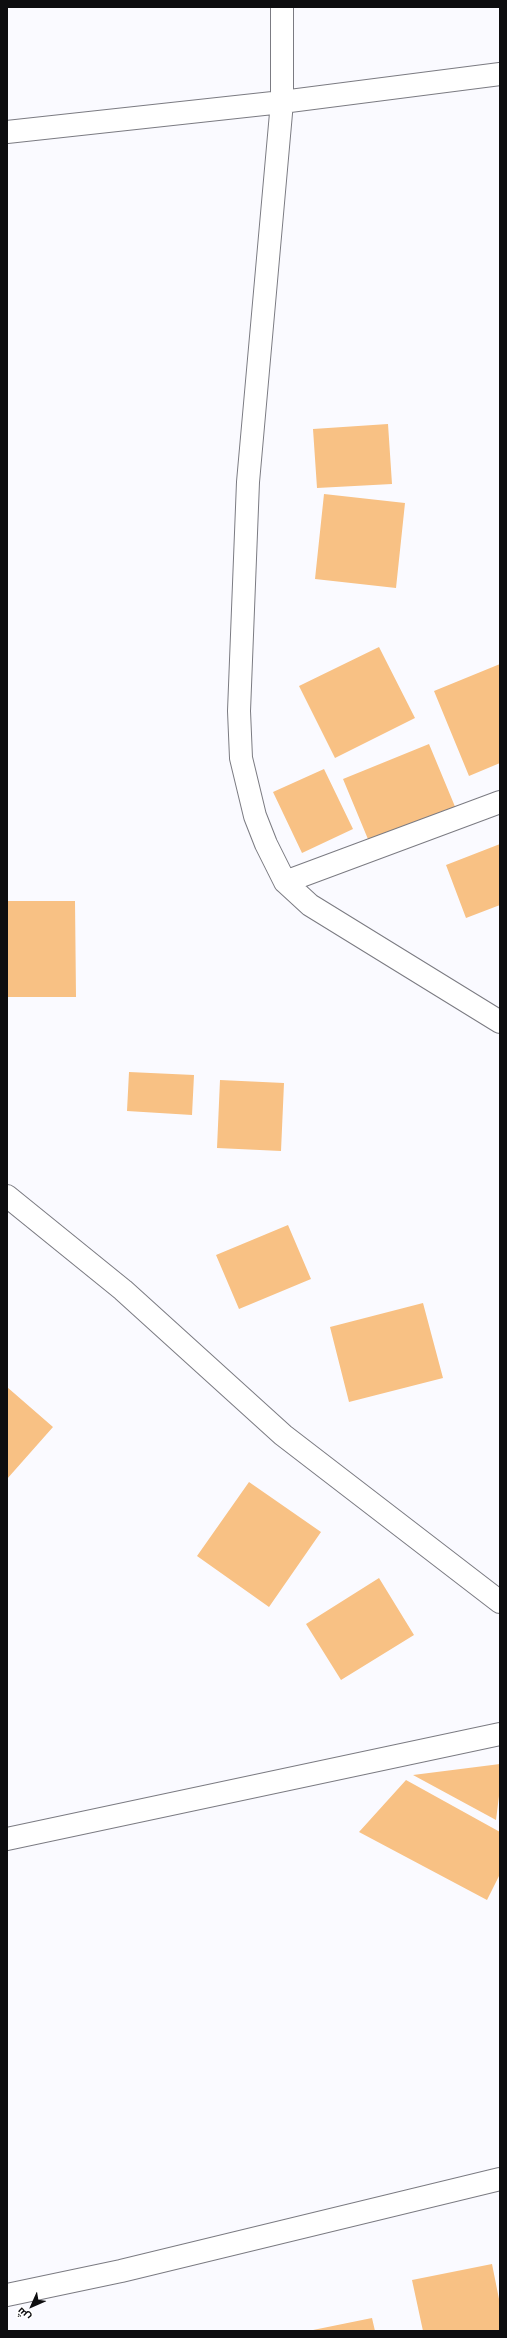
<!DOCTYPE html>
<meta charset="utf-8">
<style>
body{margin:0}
#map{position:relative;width:507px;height:2338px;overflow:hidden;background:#fafaff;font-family:"Noto Sans",Cairo,sans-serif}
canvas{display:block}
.frame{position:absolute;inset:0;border:8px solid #0d0d0f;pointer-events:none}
.north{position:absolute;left:12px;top:2286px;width:40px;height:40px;-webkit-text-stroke:3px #fff;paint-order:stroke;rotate:225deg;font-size:11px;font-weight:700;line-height:16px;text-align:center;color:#0d0d0f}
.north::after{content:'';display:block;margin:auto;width:14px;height:18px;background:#0d0d0f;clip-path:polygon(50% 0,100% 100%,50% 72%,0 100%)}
</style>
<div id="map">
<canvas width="507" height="2338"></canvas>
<div class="frame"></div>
<div class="north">ش</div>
</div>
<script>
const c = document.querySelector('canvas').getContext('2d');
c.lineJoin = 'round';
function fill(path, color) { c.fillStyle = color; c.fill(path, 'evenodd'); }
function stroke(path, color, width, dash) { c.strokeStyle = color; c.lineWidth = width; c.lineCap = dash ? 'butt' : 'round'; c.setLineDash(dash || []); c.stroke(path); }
fill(new Path2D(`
 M388,424L392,484L317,488L313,429Z
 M324,494L405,503L396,588L315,579Z
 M379,647L415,718L335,758L299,686Z
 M500,664V763L469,776L434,691Z
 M429,744L456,809L370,844L343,779Z
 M324,769L353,829L302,853L273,792Z
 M500,844V905L466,918L446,865Z
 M7,901H75L76,997H7Z
 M129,1072L194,1075L192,1115L127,1111Z
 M220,1080L284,1083L281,1151L217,1148Z
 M288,1225L311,1279L239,1309L216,1255Z
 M423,1303L443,1378L349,1402L330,1327Z
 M7,1387L53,1427L7,1479Z
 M249,1482L321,1532L269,1607L197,1556Z
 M379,1578L414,1635L341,1680L306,1624Z
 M500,1764V1788L496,1820L413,1775Z
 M406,1780L500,1832V1874L487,1900L359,1832Z
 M492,2264L500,2304V2331H423L412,2280Z
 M372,2318L375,2331H313V2330Z`), '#f8c184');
const minor = new Path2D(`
 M282,7V102L248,482L239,711L241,758L255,816L266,844L285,882L310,905L500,1022
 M7,132L282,102L500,74
 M285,882L500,802
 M7,1196L123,1290L283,1435L500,1602
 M7,1839L500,1734
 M7,2295L121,2271L500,2179`);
stroke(minor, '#7b7b82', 24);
stroke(minor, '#fff', 22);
</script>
